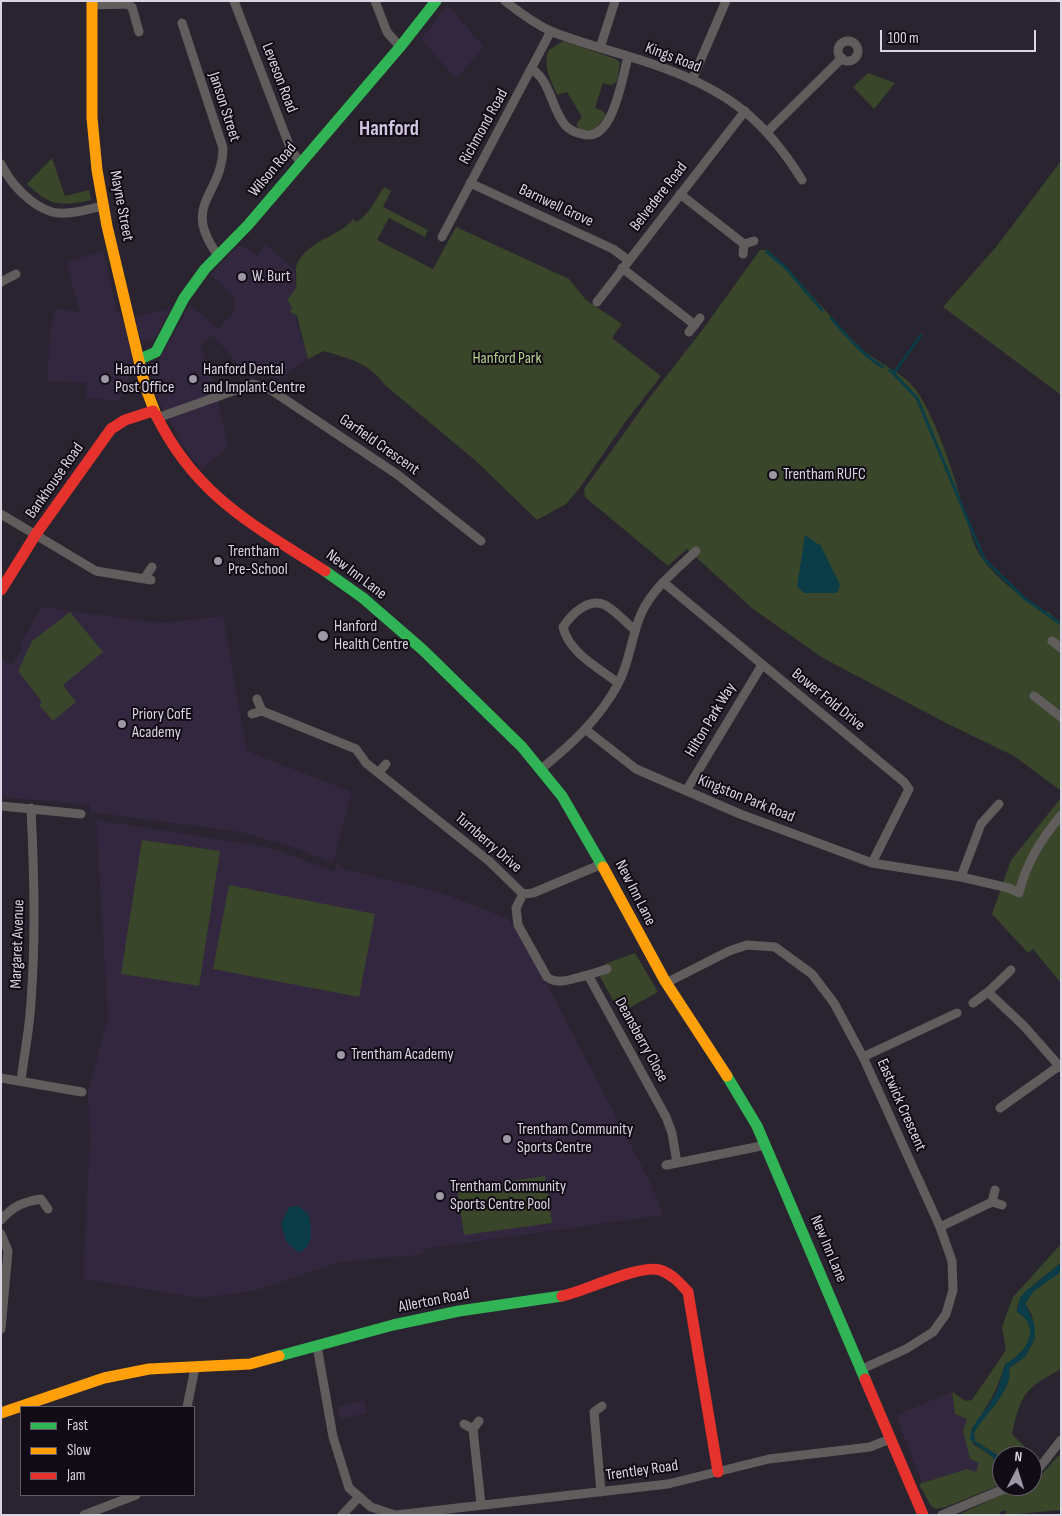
<!DOCTYPE html>
<style>
body{margin:0}
#map{position:relative;width:1062px;height:1516px;overflow:hidden;background:#29242f;font-family:"Sofia Sans Condensed",sans-serif}
canvas{display:block}
.frame{position:absolute;inset:0;border:2px solid #dbd4e3;pointer-events:none}
.legend{position:absolute;left:20px;top:1406px;width:175px;height:90px;box-sizing:border-box;background:#100b14;border:1px solid #615b67;margin:0;padding:6px 9px;list-style:none;font-size:15px;color:#dbd4e3}
.legend li{display:flex;align-items:center;gap:10px;height:25px}
.legend b{width:25px;border:1px solid #615b67}
.north{position:absolute;left:992px;top:1446px;width:50px;height:50px;box-sizing:border-box;background:#100b14;border:1px solid #615b67;border-radius:50%;rotate:5deg;font-size:14px;font-weight:700;line-height:20px;text-align:center;color:#dbd4e3}
.north::after{content:'';display:block;margin:auto;width:18px;height:22px;background:#9d96a4;clip-path:polygon(50% 0,100% 100%,50% 72%,0 100%)}
.scale{position:absolute;left:880px;top:30px;width:156px;height:22px;box-sizing:border-box;border:2px solid #dbd4e3;border-top:0;padding-left:6px;font-size:15px;line-height:18px;white-space:nowrap;color:#dbd4e3;-webkit-text-stroke:4px #100b14;paint-order:stroke}
</style>
<div id="map">
<canvas width="1062" height="1516"></canvas>
<div class="frame"></div>
<ul class="legend">
<li><b style="height:6px;background:#30b455"></b>Fast</li>
<li><b style="height:6px;background:#ff9f0a"></b>Slow</li>
<li><b style="height:6px;background:#e5322d"></b>Jam</li>
</ul>
<div class="north">N</div>
<div class="scale">100 m</div>
</div>
<script>
const c = document.querySelector('canvas').getContext('2d');
c.lineJoin = 'round';
function fill(path, color) { c.fillStyle = color; c.fill(path, 'evenodd'); }
function stroke(path, color, width, dash) { c.strokeStyle = color; c.lineWidth = width; c.lineCap = dash ? 'butt' : 'round'; c.setLineDash(dash || []); c.stroke(path); }
function write(font, color, halo, rows, align = 'center') {
  c.font = font + ' "Sofia Sans Condensed",sans-serif'; c.lineWidth = 4; c.setLineDash([]); c.textBaseline = 'middle'; c.strokeStyle = halo; c.fillStyle = color; for (const [text, x, y, turn = 0] of rows) {
    c.save(); c.translate(x, y); c.rotate((+turn || 0) * Math.PI / 180); c.textAlign = isNaN(turn) ? turn : align; if (halo) c.strokeText(text, 0, 0); c.fillText(text, 0, 0); c.restore();
  }
}
fill(new Path2D(`
 M448,5L484,47L456,79L421,39Z
 M266,244L295,270L296,288L293,307L308,359L279,379L243,370L213,335L201,345L216,390L228,447L201,470L182,444L159,402L153,384V370L190,305L219,329L234,311L235,299L211,274L228,256L236,247L240,246L247,248L257,256Z
 M103,251L116,306L128,334L132,354L130,377L126,387H122L120,401L86,398L87,383L47,381L50,334L55,308L80,312L66,262Z
 M172,306L156,337L150,341L143,340L139,336L135,316L165,310Z
 M42,607L160,623L223,616L247,751L352,792L333,863L289,846L241,832L90,812V805L1,797V658L12,665L23,648L19,645Z
 M96,820L268,847L334,871L336,864L344,869L440,892L509,919L546,982L652,1186L663,1215L423,1249L424,1253L418,1255L340,1262L254,1291L201,1298L83,1279L90,1140L88,1092L108,1017Z
 M952,1392L955,1414L967,1419L963,1431L970,1459L979,1463L977,1473L967,1469L922,1483L896,1415Z
 M364,1401L367,1413L340,1419L338,1407Z`), '#33263f');
fill(new Path2D(`
 M563,41L616,59L620,63L617,81L612,85L603,83L595,108L603,111L606,116L594,130H582L577,127V123L582,117L567,92L557,95C551,80 542,65 549,50Z
 M868,73L895,83L874,109L853,87Z
 M52,158L65,196L89,190L91,200C60,207 50,206 27,184Z
 M1061,161V395L943,307L996,247Z
 M384,187L391,191L383,207L428,230L425,237L389,218L377,240L433,269L456,227L569,279L586,300L622,324L612,338L661,376L626,421L579,489L566,504L537,520L476,461L385,385C368,362 350,359 324,351L308,359L297,316L290,312L292,307L287,300C290,296 295,291 296,287C298,277 293,269 299,260C315,237 339,237 353,219L357,222C370,213 375,200 384,187Z
 M760,250H768C801,280 829,317 862,349C878,363 904,373 916,390C936,418 953,472 963,506C967,519 970,533 975,546C986,572 1022,597 1045,614L1048,611L1061,624V791L1014,756L946,723L823,658L753,609L687,549L668,566L585,497L584,489L650,397L700,333Z
 M70,612L103,652L63,685L76,702L53,721L39,705L42,702L18,671L32,641Z
 M1061,798V983L1033,949L1028,953L992,914L1011,860Z
 M142,840L220,851L199,986L121,974Z
 M229,885L375,914L359,997L213,969Z
 M635,953L658,992L620,1013L599,975L608,972L605,964Z
 M545,1176L552,1223L464,1235L457,1189Z
 M1061,1244L1060,1263C1048,1275 1015,1294 1017,1312C1043,1327 1026,1354 1005,1364C998,1390 987,1407 971,1430L973,1444L993,1457L997,1470H1002V1484L946,1507L936,1509L931,1506L919,1484L967,1469L976,1472L979,1463L970,1459L963,1431L967,1419L955,1414L952,1392L966,1401L972,1400L1006,1350L1002,1327L1013,1297Z
 M1061,1271V1369C1024,1389 1021,1394 1012,1434L1037,1459L1032,1464V1456H1002V1463L999,1456L975,1441L974,1433C983,1415 1014,1390 1009,1368L1025,1357L1035,1338L1032,1315L1025,1303L1034,1291Z
 M1061,1453V1510L1006,1515V1510L1000,1512V1515H958L1020,1486H1032V1481L1038,1478Z`), '#394629');
fill(new Path2D(`
 M805,535L821,546L840,585L837,593H804L797,587Z
 M299,1206L309,1215C311,1231 315,1244 299,1253L286,1241L281,1224L289,1207Z
 M1061,1263V1271L1058,1274L1034,1291L1025,1303L1034,1323L1035,1338L1025,1357L1009,1368C1014,1390 983,1416 974,1433L975,1441L999,1456L1002,1470L997,1471L993,1457L970,1440C971,1423 984,1414 992,1400C999,1389 1002,1375 1005,1364C1026,1354 1043,1327 1017,1312L1020,1297L1025,1292Z`), '#0b3d48');
stroke(new Path2D(`
 M767,252L786,268L822,310
 M831,318C846,335 863,356 883,367
 M890,370L917,398L984,559L1024,598L1061,624
 M894,373L921,335`), '#0b3d48', 3);
stroke(new Path2D(`
 M234,1L291,150L301,163
 M375,1L387,32L400,47
 M505,1C519,12 536,25 553,32C588,46 626,54 661,67C728,91 765,120 802,180
 M92,5L127,4L132,7L139,32
 M182,23L223,148C222,197 181,203 217,254
 M838 51a10 10 0 1 1 20 0a10 10 0 1 1-20 0Z
 M600,48L615,1
 M532,69C551,82 551,108 565,125C570,130 576,133 582,134C613,144 622,78 628,57
 M692,80L726,1
 M768,131L842,58
 M1,164C11,184 30,205 52,212C67,216 88,209 103,206
 M470,183L613,249L628,260
 M680,194L744,244
 M442,237L551,31
 M743,254L744,244L754,241
 M622,268L695,325
 M1,282L16,274
 M597,302L745,111
 M689,332L700,318
 M157,418L253,384L271,390L398,475L481,541
 M1,514L96,571L151,580
 M144,579L152,567
 M663,582L904,782L909,789L872,863
 M1052,641L1061,648
 M618,683C599,668 569,653 563,627C571,615 588,597 605,605C615,610 626,623 635,630
 M1034,696L1061,717
 M257,699L262,711
 M252,714L262,711L356,749L366,763L489,861L523,894L533,893L602,864
 M585,729L636,769L740,814L872,863L961,877L1009,888L1019,893C1027,861 1041,840 1061,815
 M541,769C571,745 600,718 618,684C630,662 631,637 641,614C652,589 676,570 696,551
 M378,773L386,764
 M686,791L762,665
 M1,806L81,814
 M961,877L981,824L999,804
 M523,894L516,908L518,925L547,977C559,986 574,978 588,975L666,1117L672,1133L677,1163L766,1145
 M588,975L607,969
 M666,983L729,951L747,945L775,947L812,974L834,1003L863,1057L940,1227L952,1261L953,1290L946,1314L933,1332L906,1349L862,1369
 M988,992L1024,1026L1061,1068
 M973,1003L988,992L1011,970
 M863,1057L957,1013
 M1,1078L82,1092
 M21,1081C24,1054 30,1027 31,1001C36,936 34,873 31,808
 M1000,1108L1059,1066
 M666,1165L677,1163
 M992,1202L1002,1205
 M1,1220C13,1206 23,1202 41,1199L48,1209
 M940,1227L992,1202L995,1190
 M1,1234L8,1251L1,1329
 M317,1346L333,1437L349,1488L371,1507L395,1515
 M187,1407L195,1368
 M479,1421L473,1429L481,1504
 M464,1424L473,1429
 M1032,1473L1040,1467L1061,1440
 M601,1492L594,1412L602,1406
 M84,1515L136,1495
 M342,1515L358,1498
 M396,1515L668,1484L769,1459L870,1447L890,1439
 M942,1515L1011,1486`), '#625d5d', 9);
stroke(new Path2D(`
 M140,359L156,352L184,298L205,269L248,225L400,47L436,1
 M325,571L363,598L423,650L522,747L562,796L603,867
 M727,1076L757,1126L865,1379
 M279,1356L393,1325L459,1311L562,1296`), '#30b455', 11);
stroke(new Path2D(`
 M92,1V118L97,170L107,226L145,386L156,415
 M603,867L665,981L727,1076
 M1,1413L104,1378L149,1369L250,1364L279,1356`), '#ff9f0a', 11);
stroke(new Path2D(`
 M156,415C196,496 252,524 325,571
 M1,590L36,534L111,429L125,420L153,411
 M562,1296C585,1291 640,1264 660,1270C672,1274 680,1283 688,1292L718,1472
 M865,1379L923,1515`), '#e5322d', 11);
for (const [x, y, r, color] of [
 [242,277,5,"#9d96a4"],
 [105,379,5,"#9d96a4"],
 [193,379,5,"#9d96a4"],
 [773,475,5,"#9d96a4"],
 [218,561,5,"#9d96a4"],
 [323,636,6,"#9d96a4"],
 [122,724,5,"#9d96a4"],
 [341,1055,5,"#9d96a4"],
 [507,1139,5,"#9d96a4"],
 [440,1196,5,"#9d96a4"]
]) { const dot = new Path2D(); dot.arc(x, y, r, 0, 2 * Math.PI); c.fillStyle = color; c.fill(dot); stroke(dot, '#100b14', 2); }
write('16px', '#dbd4e3', '#100b14', [
 ["Kings Road",673,58,21],
 ["Leveson Road",279,78,69],
 ["Janson Street",224,107,72],
 ["Richmond Road",484,127,-61],
 ["Wilson Road",273,170,-50],
 ["Belvedere Road",659,197,-52],
 ["Mayne Street",121,206,79],
 ["Barnwell Grove",556,206,25],
 ["Garfield Crescent",379,445,35],
 ["Bankhouse Road",55,481,-55],
 ["New Inn Lane",356,575,37],
 ["Bower Fold Drive",828,700,39],
 ["Hilton Park Way",711,720,-59],
 ["Kingston Park Road",746,799,22],
 ["Turnberry Drive",488,843,41],
 ["New Inn Lane",635,893,63],
 ["Margaret Avenue",18,944,-88],
 ["Deansberry Close",641,1040,61],
 ["Eastwick Crescent",901,1105,66],
 ["New Inn Lane",828,1249,67],
 ["Allerton Road",434,1301,-11],
 ["Trentley Road",642,1471,-8]
]);
write('16px', '#dbd4e3', '#100b14', [
 ["W. Burt",252,277],
 ["Hanford",115,370],
 ["Post Office",115,388],
 ["Hanford Dental",203,370],
 ["and Implant Centre",203,388],
 ["Trentham RUFC",783,475],
 ["Trentham",228,552],
 ["Pre-School",228,570],
 ["Hanford",334,627],
 ["Health Centre",334,645],
 ["Priory CofE",132,715],
 ["Academy",132,733],
 ["Trentham Academy",351,1055],
 ["Trentham Community",517,1130],
 ["Sports Centre",517,1148],
 ["Trentham Community",450,1187],
 ["Sports Centre Pool",450,1205]
], 'left');
write('16px', '#b6d48d', '#100b14', [
 ["Hanford Park",507,359]
]);
write('bold 21px', '#d2c5e1', '#100b14', [
 ["Hanford",389,130]
]);
</script>
